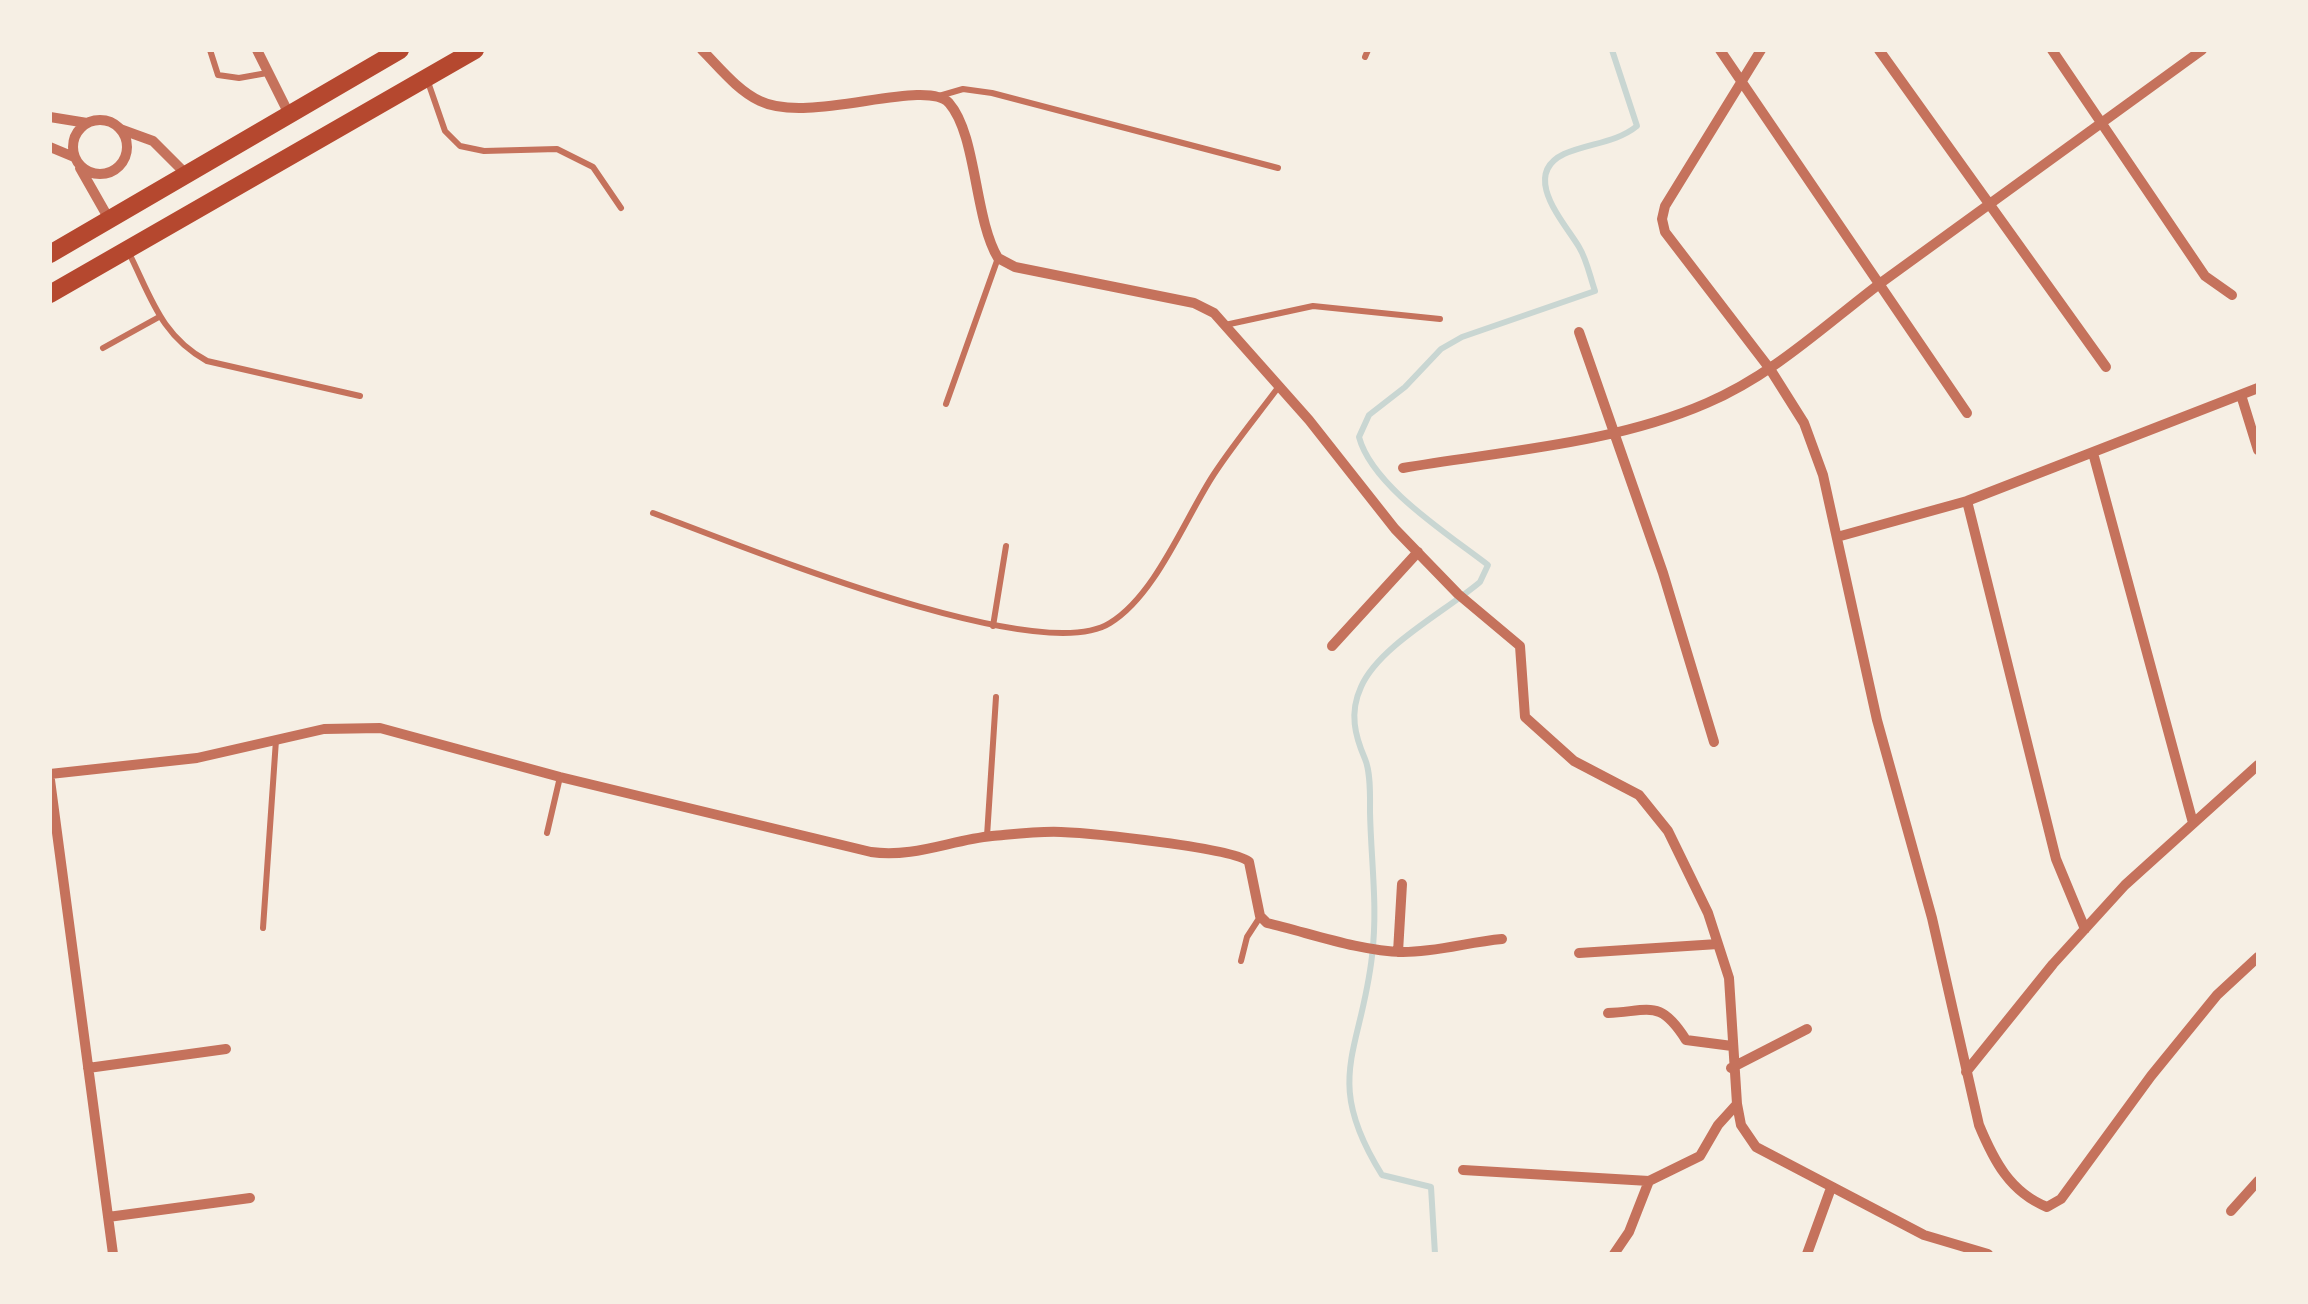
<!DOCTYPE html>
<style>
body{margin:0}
#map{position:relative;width:2308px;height:1304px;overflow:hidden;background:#f6efe4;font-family:Poppins,sans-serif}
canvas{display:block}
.frame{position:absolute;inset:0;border:52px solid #f6efe4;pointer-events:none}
</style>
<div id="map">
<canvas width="2308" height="1304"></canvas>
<div class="frame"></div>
</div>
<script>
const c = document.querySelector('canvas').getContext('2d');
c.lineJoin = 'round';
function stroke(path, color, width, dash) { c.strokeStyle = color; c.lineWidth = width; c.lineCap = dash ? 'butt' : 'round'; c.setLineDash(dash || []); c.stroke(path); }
stroke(new Path2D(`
 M1435,1254L1431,1187L1382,1175C1322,1079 1361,1053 1372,956C1378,907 1371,861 1370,812C1370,797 1371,773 1365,759C1355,736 1349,713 1361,687C1379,646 1446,611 1480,582L1488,565C1448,534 1372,486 1359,437L1369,415L1405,387L1441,349L1462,337L1595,291C1590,277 1587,260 1579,247C1564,222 1520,175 1564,154C1589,143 1616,143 1637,126L1612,50`), '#c9d6d2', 6);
stroke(new Path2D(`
 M210,50L218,75L239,78L267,73
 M1365,57L1368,50
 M427,79L445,131L460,146L484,151L557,149L593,167L621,208
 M939,96L963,89L992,93L1278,168
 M129,253C151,297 161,336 207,361L360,396
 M1225,325L1313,306L1440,319
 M103,348L159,317
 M946,404L998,258
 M653,513C735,543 1038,669 1110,623C1156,595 1185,518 1214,474C1233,445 1256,417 1277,389
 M993,626L1006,546
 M547,833L560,777
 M987,836L996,697
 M263,928L276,740
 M1241,961L1247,937L1260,917`), '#c5725c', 6);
stroke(new Path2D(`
 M257,50L289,114
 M702,50C720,68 737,90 760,101C809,125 925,77 949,103C977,135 974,218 998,258L1015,267L1194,303L1214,313L1309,420L1395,529L1458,594L1520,646L1525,717L1574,761L1639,795L1668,831L1708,913L1729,978L1737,1104L1741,1125L1756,1147L1924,1235L1988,1254
 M1720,50L1967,413
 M1761,50L1665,206L1662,219L1665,232L1770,369L1804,423L1823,475L1877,720L1932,918L1979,1125C1994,1161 2010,1192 2047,1207L2061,1199L2151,1076L2217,995L2258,957
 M1879,50L2106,367
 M2052,50L2205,276L2232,295
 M50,117L87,123
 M73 147a27 27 0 1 1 54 0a27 27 0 1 1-54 0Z
 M120,129L153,141L186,174
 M50,147L74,157
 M80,168L109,219
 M1579,332L1663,573L1714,742
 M2241,395L2258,450
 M2093,453L2193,823
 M1403,468C1503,451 1613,444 1707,403C1773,375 1825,325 1882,282C1988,204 2095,127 2202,50
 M1967,501L2056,859L2085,929
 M1837,537L1967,501L2258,388
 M1332,646L1418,552
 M50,774L197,758L324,729L380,728L560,777L871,852C914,858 951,840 992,836C1015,834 1039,831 1061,832C1089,833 1236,848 1249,862L1260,916L1267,923C1310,933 1359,951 1403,952C1438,952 1468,942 1502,939
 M50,780L113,1254
 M1398,952L1402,884
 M1579,953L1718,944
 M1608,1013C1651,1011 1660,999 1686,1040L1732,1046
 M88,1068L226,1049
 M1731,1068L1807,1029
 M1966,1072L2053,964L2125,885L2258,765
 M1463,1170L1649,1181L1700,1156L1718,1125L1737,1104
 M2231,1211L2258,1181
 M108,1217L250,1198
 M1614,1254L1629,1232L1649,1181
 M1807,1254L1831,1188`), '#c5725c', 10);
stroke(new Path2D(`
 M50,254L400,50
 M50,294L475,50`), '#b5482f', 18);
</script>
